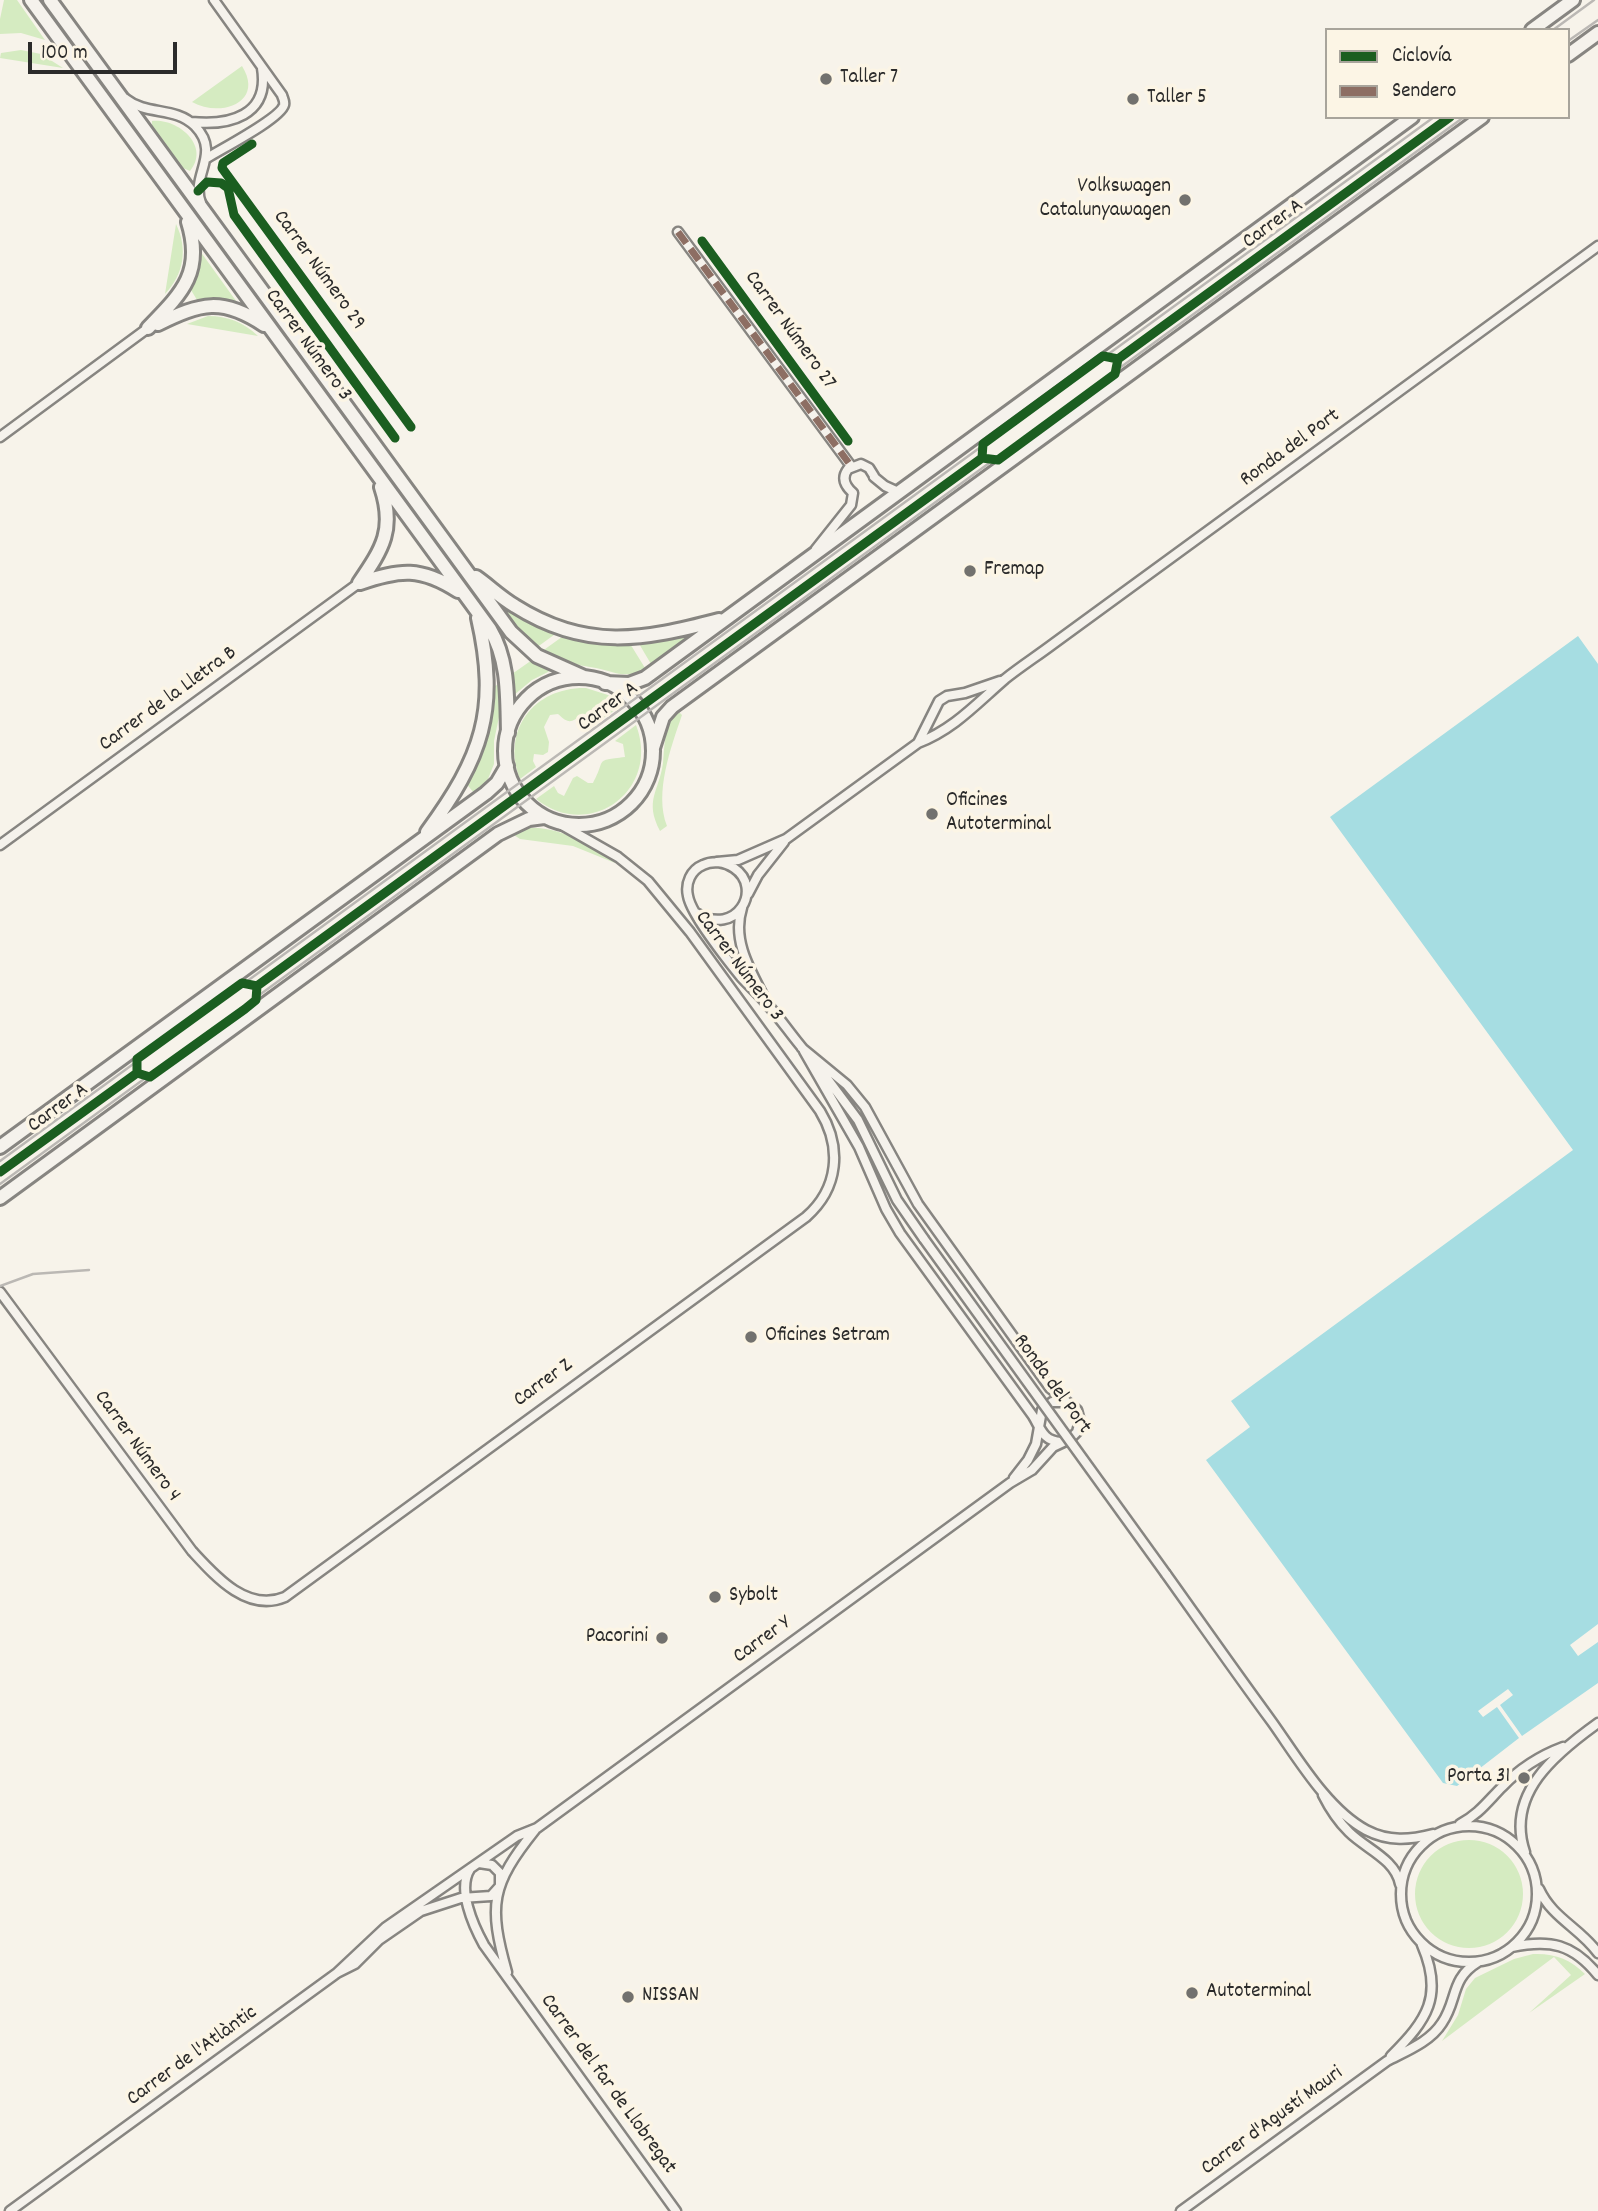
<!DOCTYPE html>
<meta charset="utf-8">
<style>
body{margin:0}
#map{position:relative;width:1598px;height:2211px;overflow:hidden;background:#f7f3ea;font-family:Dekko,sans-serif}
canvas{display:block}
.legend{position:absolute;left:1325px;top:28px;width:245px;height:91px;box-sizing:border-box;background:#fcf5e5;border:2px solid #a8a49b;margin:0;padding:9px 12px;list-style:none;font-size:21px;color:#2b2b2b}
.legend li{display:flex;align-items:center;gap:14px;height:35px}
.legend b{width:35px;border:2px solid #a8a49b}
.scale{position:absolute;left:28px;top:42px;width:149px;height:32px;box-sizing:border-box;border:4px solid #2b2b2b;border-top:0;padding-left:9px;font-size:21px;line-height:24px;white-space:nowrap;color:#2b2b2b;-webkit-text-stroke:5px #fcf5e5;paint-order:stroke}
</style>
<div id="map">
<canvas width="1598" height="2211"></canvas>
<ul class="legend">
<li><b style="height:9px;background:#1b5e20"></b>Ciclovía</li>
<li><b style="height:9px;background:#8d6e63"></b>Sendero</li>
</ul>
<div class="scale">100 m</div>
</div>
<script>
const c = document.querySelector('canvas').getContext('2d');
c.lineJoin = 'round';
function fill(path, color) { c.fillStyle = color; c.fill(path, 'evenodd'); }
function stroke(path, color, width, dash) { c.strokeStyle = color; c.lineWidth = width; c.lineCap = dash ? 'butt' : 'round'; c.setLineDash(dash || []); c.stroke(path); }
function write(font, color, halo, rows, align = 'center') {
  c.font = font + ' Dekko,sans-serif'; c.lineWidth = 7; c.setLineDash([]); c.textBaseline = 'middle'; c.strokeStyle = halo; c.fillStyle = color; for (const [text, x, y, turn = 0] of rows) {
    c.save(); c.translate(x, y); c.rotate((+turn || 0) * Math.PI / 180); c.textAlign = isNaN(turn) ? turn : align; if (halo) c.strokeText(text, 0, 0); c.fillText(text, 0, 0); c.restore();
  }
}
fill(new Path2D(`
 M4,0H17L45,40L21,33L0,34V19Z
 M21,50L41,54L63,68L0,58L1,53Z
 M242,66C265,103 220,118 192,102Z
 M152,121C178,118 211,146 190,171L183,168L152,126Z
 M176,224C188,249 184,274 165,294Z
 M199,251H200L239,305L215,299L197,300L191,290L198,275Z
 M208,316C228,316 243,322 258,336L187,324Z
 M488,593L558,632L536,648L502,614Z
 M694,632L651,664L638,642Z
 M566,634L629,642L645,668C627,680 615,672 596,668C575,665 561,661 541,652Z
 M532,660L549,671L548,672L532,680L514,695L512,674Z
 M500,683V712L494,741V764L488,779L474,793L465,782L492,688Z
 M586,688L608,695L622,705L598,722L585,716C570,719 572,727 558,714L550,715L544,727L549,742L548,752L543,755L534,754L533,761L536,767L520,779C501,729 535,687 586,688Z
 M677,710L682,715C671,747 654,793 667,826L660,831C644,800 659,792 663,763C665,742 664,728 677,710Z
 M636,725C661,790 590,842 536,799L554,786L558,793L564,796L573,778L577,776L588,783H593C607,758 593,761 625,757L623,744L615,741Z
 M529,828C560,826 592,847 618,861L615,863L573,846L520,839L514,835Z
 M1415 1894a54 54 0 1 1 108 0a54 54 0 1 1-108 0Z
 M1533,1954C1554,1953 1570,1959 1585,1974L1529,2013L1571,1975L1554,1957L1442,2041L1458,2015L1466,1989L1475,1978L1514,1959Z`), '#d5ebc1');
fill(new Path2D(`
 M1578,636L1598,664V1624L1570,1645L1578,1656L1598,1642V1683L1522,1736L1500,1705L1513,1695L1508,1689L1478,1711L1483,1717L1497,1707L1519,1738L1457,1786L1443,1783L1206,1460L1250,1427L1231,1401L1573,1150L1330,817Z`), '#a6dde2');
const minor = new Path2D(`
 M126,99C147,116 175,106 195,126C222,154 190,175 201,203
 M191,122C229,126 270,116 262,68
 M207,158C221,149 280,119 284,105C285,101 283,99 282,95L214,0
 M678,232L851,466
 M0,437L148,328
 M874,477L885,486L898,492
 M816,549L851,505L853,493C845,486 841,478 848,469L861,464L869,468L874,476
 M918,743L939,701L947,696L965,693L1000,681
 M0,845L359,583
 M717,862L738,860L786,839L918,743C954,729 976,704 1005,679C1020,667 1037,656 1053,644L1598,246
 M748,894L758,875L784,842
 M742,908C732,939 749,968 763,995
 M696,913C737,938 764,888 734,868C725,862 713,860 703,865C691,870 685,883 688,896C691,914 728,961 741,977C749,986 759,994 767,1004C780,1018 791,1035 804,1050
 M804,1051L859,1147L886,1209L900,1233L1033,1416C1041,1429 1043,1441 1061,1442
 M817,1065L858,1120L897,1200L924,1239
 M0,1292L192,1551C215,1576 247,1613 285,1597L806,1217C839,1188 842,1147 820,1111L690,932L648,881L618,857L553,820
 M1014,1478L1028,1460L1036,1444L1042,1410L1052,1402H1066
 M1166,1574C1201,1623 1236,1673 1272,1722C1297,1757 1327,1809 1366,1830C1389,1842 1410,1840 1433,1834
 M1323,1795C1330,1809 1338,1821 1349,1832C1366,1849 1395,1859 1400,1884
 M1460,1824C1478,1815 1488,1801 1502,1787C1520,1768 1539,1756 1563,1747
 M1401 1894a68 68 0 1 1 136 0a68 68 0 1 1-136 0Z
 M1525,1852C1505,1794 1556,1753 1598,1723
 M470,1869C457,1889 473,1925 484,1945L676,2211
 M1539,1889C1552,1918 1580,1928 1598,1953
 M1512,1947C1550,1939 1573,1944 1598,1975
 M507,1972C488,1905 491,1885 535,1830
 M337,1973L386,1927L517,1836L537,1828L1010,1483L1032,1470L1053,1447L1070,1439L1077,1432L1080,1421L1077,1410L1050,1388L918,1204L865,1107L847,1085L802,1048
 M1391,2056C1427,2020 1444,1996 1422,1945
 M10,2211L337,1973L355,1964L379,1940L421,1911L461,1898L491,1896L500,1886V1873L492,1865L479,1863
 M1181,2211L1387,2061C1406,2051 1430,2042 1442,2023C1458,2000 1450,1979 1478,1962`);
const secondary = new Path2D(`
 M31,0L490,629C509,661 507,697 508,733
 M50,0L511,632L537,656L584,677
 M1532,30L1573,0
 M1568,55L1598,33
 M158,324C201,303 222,297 264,325
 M148,328C181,294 204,273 188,222
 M476,577C489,586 501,598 515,606C586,651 643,640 719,620
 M359,583C383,548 395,529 381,487
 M360,583C400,569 421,567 458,591
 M505 751a74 74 0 1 1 148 0a74 74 0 1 1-148 0Z
 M605,683L629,684L645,678L1412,117
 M653,748L663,717L672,707L1482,117
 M427,832C482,757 499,710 478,618
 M0,1147L486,793L497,783L507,766
 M0,1198L498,834L529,819L544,817`);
stroke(minor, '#878581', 13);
stroke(secondary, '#878581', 18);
stroke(minor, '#f5f2ec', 8);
stroke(secondary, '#f5f2ec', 12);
stroke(new Path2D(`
 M1553,30L1594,0
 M1568,41L1598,20
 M0,1161L1434,117
 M0,1184L1464,117
 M0,1286L33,1274L89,1270`), '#bbb8b4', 2.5);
const minorBridge = new Path2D(`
 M924,1239L1166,1574`);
stroke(minorBridge, '#878581', 13, []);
stroke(minorBridge, '#f5f2ec', 8);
stroke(new Path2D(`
 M678,232L851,466`), '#8d6e63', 7, [14, 7]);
stroke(new Path2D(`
 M252,144L223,163L222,168L411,427
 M198,191L207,182L221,183L228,188L234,215L395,438
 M702,241L848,441
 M982,458L983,444L1103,356L1118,359
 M257,986L982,458L998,460L1115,374L1118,359L1450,117
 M137,1073V1059L242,983L257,986
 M137,1073L150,1077L245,1009L256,1000L257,986
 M0,1172L137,1073`), '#1b5e20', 9);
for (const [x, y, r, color] of [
 [826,79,7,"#72716e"],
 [1133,99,7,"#72716e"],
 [1185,200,7,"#72716e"],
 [970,571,7,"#72716e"],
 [932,814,7,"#72716e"],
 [751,1337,7,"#72716e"],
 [715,1597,7,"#72716e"],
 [662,1638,7,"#72716e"],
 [1524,1778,7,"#72716e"],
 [1192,1993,7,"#72716e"],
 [628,1997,7,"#72716e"]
]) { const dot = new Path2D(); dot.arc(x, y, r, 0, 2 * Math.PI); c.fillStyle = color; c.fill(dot); stroke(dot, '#fcf5e5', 2.5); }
write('21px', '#2b2b2b', '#fcf5e5', [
 ["Taller 7",840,79],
 ["Taller 5",1147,99],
 ["Volkswagen",1171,188,"right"],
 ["Catalunyawagen",1171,212,"right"],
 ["Fremap",984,571],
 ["Oficines",946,802],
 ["Autoterminal",946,826],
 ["Oficines Setram",765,1337],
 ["Sybolt",729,1597],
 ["Pacorini",648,1638,"right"],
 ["Porta 31",1510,1778,"right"],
 ["Autoterminal",1206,1993],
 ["NISSAN",642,1997]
], 'left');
write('21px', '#2b2b2b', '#fcf5e5', [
 ["Carrer A",1274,225,-36],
 ["Carrer Número 29",318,271,54],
 ["Carrer Número 27",789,331,54],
 ["Carrer Número 3",307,346,54],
 ["Ronda del Port",1291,449,-36],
 ["Carrer de la Lletra B",169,700,-36],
 ["Carrer A",609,708,-36],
 ["Carrer Número 3",738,967,53],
 ["Carrer A",59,1109,-36],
 ["Carrer Z",544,1384,-36],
 ["Ronda del Port",1051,1385,54],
 ["Carrer Número 4",136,1447,54],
 ["Carrer Y",763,1641,-36],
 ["Carrer de l'Atlàntic",193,2057,-36],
 ["Carrer del far de Llobregat",607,2085,54],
 ["Carrer d'Agustí Mauri",1273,2122,-36]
]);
</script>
